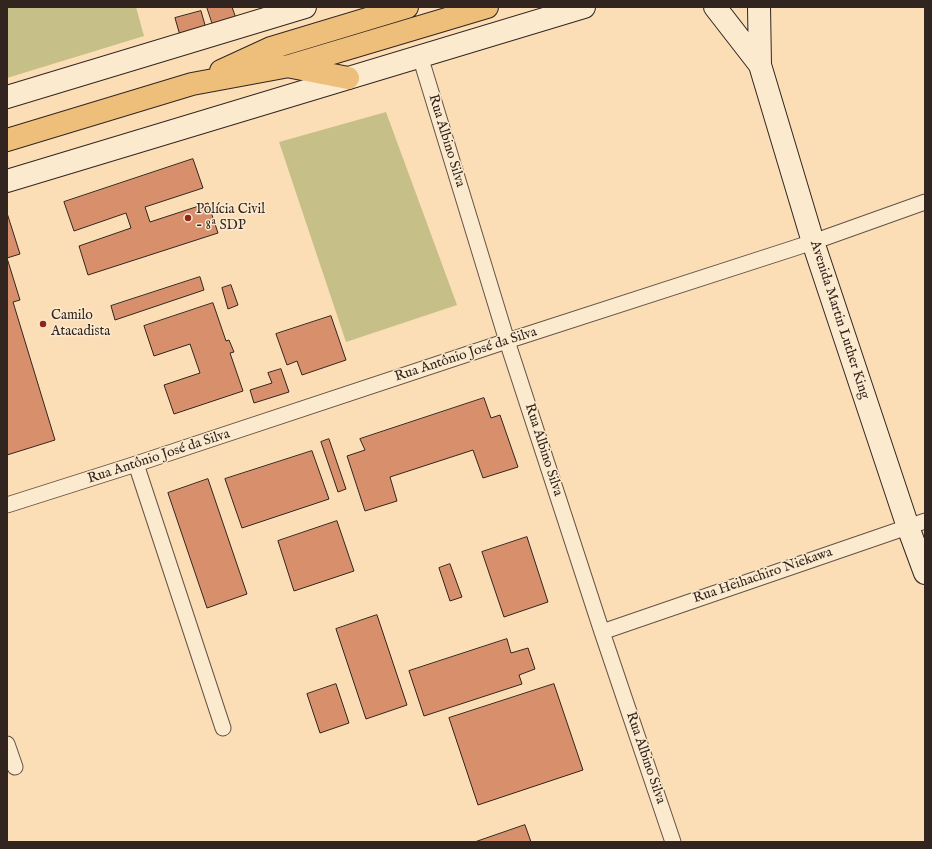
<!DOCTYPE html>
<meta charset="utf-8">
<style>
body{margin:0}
#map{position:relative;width:932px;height:849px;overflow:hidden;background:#fbdeb5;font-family:"IM FELL English",serif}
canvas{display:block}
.frame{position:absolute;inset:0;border:8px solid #322520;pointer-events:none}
</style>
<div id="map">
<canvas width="932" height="849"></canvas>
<div class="frame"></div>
</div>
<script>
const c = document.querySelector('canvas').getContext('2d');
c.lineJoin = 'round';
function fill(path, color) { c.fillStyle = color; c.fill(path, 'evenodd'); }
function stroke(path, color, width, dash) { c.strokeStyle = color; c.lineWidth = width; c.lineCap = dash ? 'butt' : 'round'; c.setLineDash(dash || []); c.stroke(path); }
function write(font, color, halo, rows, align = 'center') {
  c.font = font + ' "IM FELL English",serif'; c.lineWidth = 3; c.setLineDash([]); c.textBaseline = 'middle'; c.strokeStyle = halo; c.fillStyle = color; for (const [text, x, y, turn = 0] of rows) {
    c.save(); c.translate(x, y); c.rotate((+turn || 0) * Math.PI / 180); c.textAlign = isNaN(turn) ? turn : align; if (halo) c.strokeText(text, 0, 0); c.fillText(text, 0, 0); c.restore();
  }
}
fill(new Path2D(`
 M7,7H136L144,36L7,78Z
 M386,112L457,305L346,342L279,142Z`), '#c7bf88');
const building = new Path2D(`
 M207,7H232L237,21L214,28Z
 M201,11L207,32L181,39L175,18Z
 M193,159L203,188L145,207L150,222L208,203L218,233L88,275L79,246L131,228L126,213L74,231L64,202Z
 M7,213L20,254L7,258L20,300L13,302L55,440L7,455Z
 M200,277L204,290L115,320L111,306Z
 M231,285L238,305L228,309L222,288Z
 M213,303L226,341L229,340L234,352L230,353L243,391L174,414L164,385L200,373L190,344L154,356L144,326Z
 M331,316L346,360L302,375L297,361L287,365L276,334Z
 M281,369L289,392L254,403L250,390L272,383L268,373Z
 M484,398L491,418L500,415L518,467L483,478L473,450L390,477L397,501L365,511L347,456L365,450L360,439Z
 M329,439L346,489L338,492L321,442Z
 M312,451L329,499L242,528L225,479Z
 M208,479L247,594L207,608L168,493Z
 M337,521L354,571L294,591L278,541Z
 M527,537L548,602L504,617L482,552Z
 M450,564L462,597L450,601L439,568Z
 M377,615L407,705L366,719L336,629Z
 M507,639L511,653L528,648L535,669L519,675L522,684L424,716L409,671Z
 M336,684L349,723L320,733L307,694Z
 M554,684L583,770L478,805L449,718Z
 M525,825L531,842H475Z`);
fill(building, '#d7906b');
stroke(building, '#322520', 1);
const street = new Path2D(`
 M420,56L507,341L602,632L673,842
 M136,464L223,728
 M7,505L136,464L507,341L813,242L925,202
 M602,632L925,521
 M7,744L15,767`);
const secondary = new Path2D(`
 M715,7L760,65
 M759,7L760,65L813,242L908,527L925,573
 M7,97L305,7
 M7,181L584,7`);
const primary = new Path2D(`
 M292,67L348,78
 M221,71L271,48L407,7
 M7,140L192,84L289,66L487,7`);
stroke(street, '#645345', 17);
stroke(secondary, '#322520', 24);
stroke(primary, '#322520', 24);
stroke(street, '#fceacf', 15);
stroke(secondary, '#fceacf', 22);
stroke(primary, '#eebf7a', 22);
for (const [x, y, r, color] of [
 [188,218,4,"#8f2418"],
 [43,324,4,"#8f2418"]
]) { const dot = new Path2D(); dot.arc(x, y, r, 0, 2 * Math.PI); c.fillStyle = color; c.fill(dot); stroke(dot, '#fceacf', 1.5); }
write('14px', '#322520', '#fceacf', [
 ["Rua Albino Silva",446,141,73],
 ["Avenida Martin Luther King",839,320,72],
 ["Rua Antônio José da Silva",466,355,-18],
 ["Rua Albino Silva",543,450,72],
 ["Rua Antônio José da Silva",159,457,-18],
 ["Rua Heihachiro Niekawa",763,576,-19],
 ["Rua Albino Silva",645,758,71]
]);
write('14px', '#322520', '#fceacf', [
 ["Polícia Civil",196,210],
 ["- 8ª SDP",196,226],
 ["Camilo",51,316],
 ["Atacadista",51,332]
], 'left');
</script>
